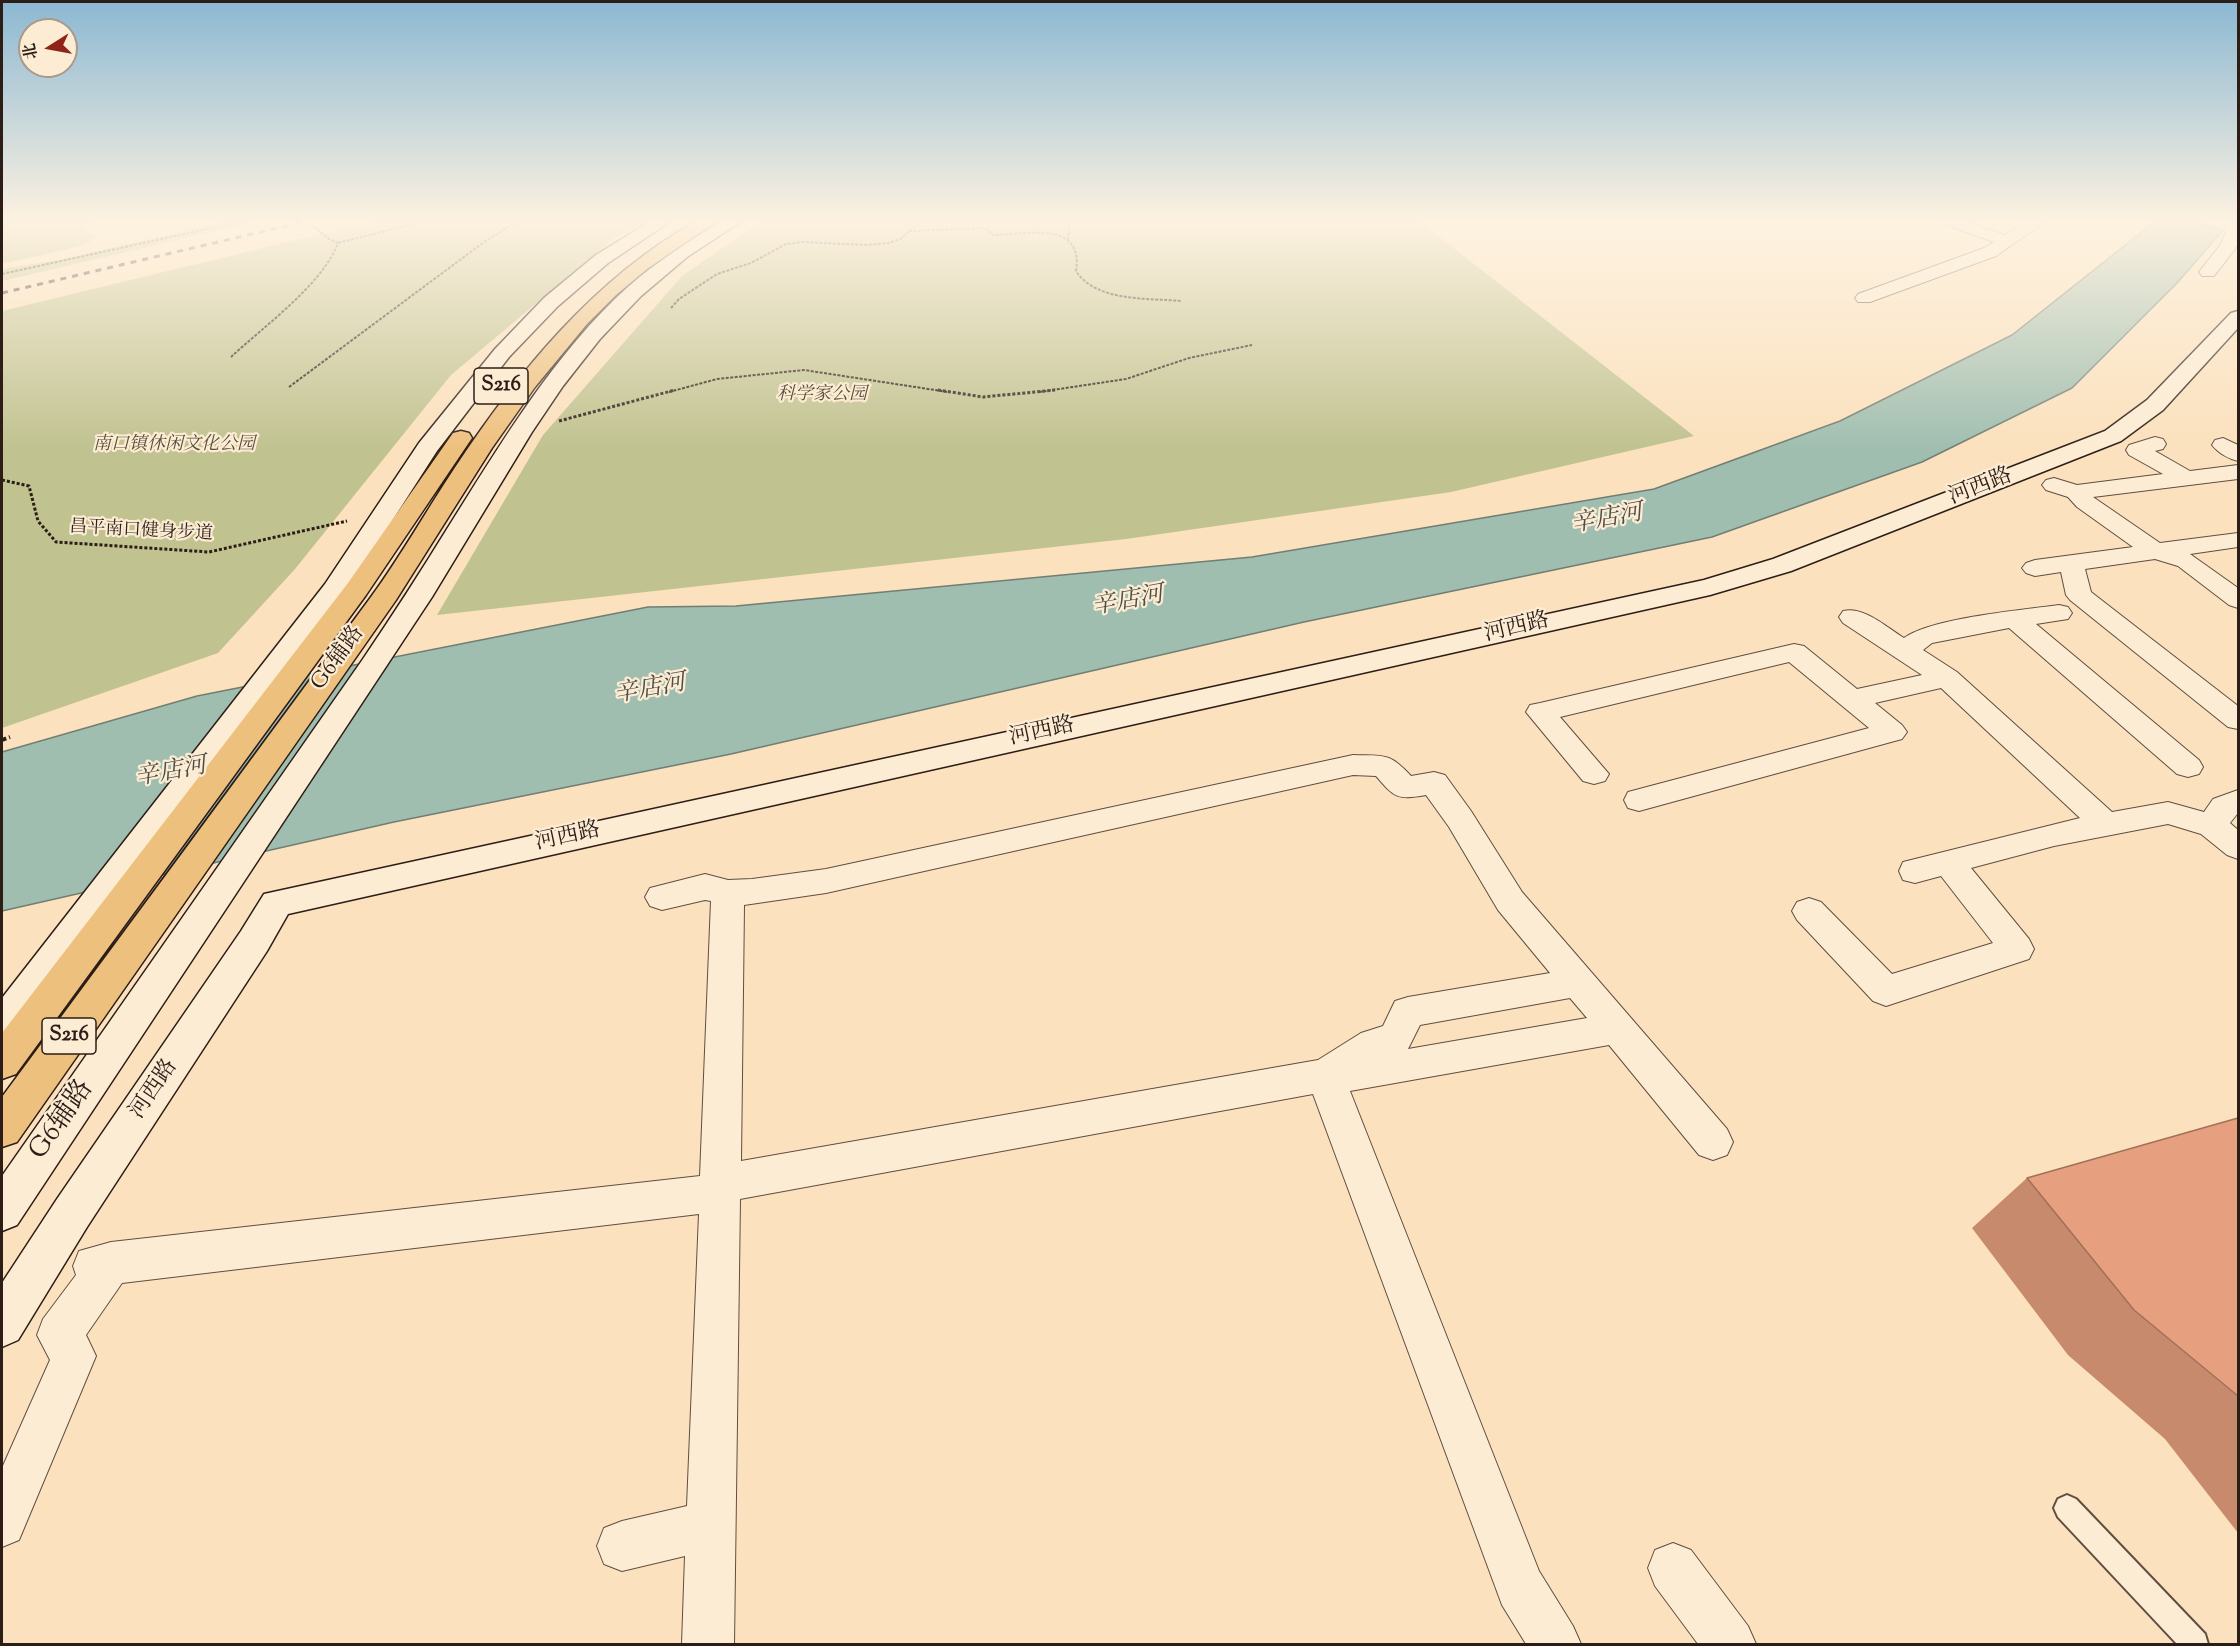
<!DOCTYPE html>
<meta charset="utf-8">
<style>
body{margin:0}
#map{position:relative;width:2240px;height:1646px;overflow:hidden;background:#fbe1bd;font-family:"Sorts Mill Goudy","Noto Serif SC",serif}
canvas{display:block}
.frame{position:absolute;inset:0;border:3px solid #2c1d17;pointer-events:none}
.north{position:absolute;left:18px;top:18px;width:60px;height:60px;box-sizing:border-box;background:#fcecd4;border:2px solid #a99988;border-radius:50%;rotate:259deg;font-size:16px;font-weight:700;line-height:24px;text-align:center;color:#2c1d17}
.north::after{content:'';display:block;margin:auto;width:21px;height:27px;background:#8f2418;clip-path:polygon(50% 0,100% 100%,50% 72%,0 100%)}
</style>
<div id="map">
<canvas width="2240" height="1646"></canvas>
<div class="frame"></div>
<div class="north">北</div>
</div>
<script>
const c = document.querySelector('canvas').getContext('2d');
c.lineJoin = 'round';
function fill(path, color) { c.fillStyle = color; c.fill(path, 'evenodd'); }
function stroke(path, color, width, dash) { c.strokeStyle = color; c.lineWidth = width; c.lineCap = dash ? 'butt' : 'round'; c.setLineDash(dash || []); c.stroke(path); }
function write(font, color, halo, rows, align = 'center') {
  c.font = font + ' "Sorts Mill Goudy","Noto Serif SC",serif'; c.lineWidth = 4.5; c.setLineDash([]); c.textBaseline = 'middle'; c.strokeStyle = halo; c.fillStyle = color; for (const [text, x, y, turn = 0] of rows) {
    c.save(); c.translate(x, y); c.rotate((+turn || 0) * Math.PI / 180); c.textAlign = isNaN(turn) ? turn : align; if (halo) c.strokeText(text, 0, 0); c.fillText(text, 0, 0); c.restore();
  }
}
fill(new Path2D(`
 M2,221H104L75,226L99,237L81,246L2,264Z
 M226,221H259L2,281V269L64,259Z
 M375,221H648L614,238L451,375L295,569L218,653L2,728V311Z
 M762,221H1419L1694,436L1451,492L1126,539L437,615L543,435L682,276Z`), '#c0c290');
const water = new Path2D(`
 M2153,221H2231L2178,282L2072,388L1922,462L1712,537L1304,622L731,754L394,822L2,911V752L197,696L648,607L736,606L1252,557L1654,489L1840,421L2012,335L2148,227Z`);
fill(water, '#9fbeb0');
stroke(water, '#717e73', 1.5);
const lane = new Path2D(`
 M2067,1495L2076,1499L2205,1634L2208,1644H2177L2058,1517L2054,1508L2058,1499Z`);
const street = new Path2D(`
 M1941,221H1964L2005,235L2027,221H2046L1996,256L1870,302H1858L1855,298L1858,294L1984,248L1994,242L1943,224Z
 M2201,221H2226L2238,224V243L2235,249L2214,276H2202L2199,272L2221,244L2226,231L2203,224Z
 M2155,437L2163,439L2166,444L2163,449L2155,451L2190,471L2238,465V479L2093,497L2160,543L2238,533V547L2190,554L2238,588V608L2229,605L2178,566L2155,559L2085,569L2091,592L2238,706V729L2228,727L2070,600L2066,595L2061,572L2035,576L2026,573L2022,568L2026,563L2035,560L2133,547L2077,507L2068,497L2046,490L2042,485L2046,480L2054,478L2077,485L2163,474L2129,455L2126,450L2129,445Z
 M2223,438L2238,445V461C2229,459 2218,453 2212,445L2215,440Z
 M2059,605L2068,607L2072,613L2068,619L2036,624L2199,760L2203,767L2199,774L2188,777L2177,774L2009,628L1932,643L1923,650L1957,672L2112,812L2168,802L2204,812L2213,799L2238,790V813L2230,823L2238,830V859L2227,855L2201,834L2168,824L2054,846L1971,868L2029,939L2034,949L2029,959L1886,1006L1873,1001L1797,920L1792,911L1797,902L1809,898L1821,902L1892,974L1993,943L1941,876L1915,883L1903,880L1899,871L1903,862L2080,818L1941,688L1875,703L1902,725L1907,732L1902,739L1639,811L1628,808L1624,800L1628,792L1869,728L1789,662L1560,717L1609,774L1605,781L1594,784L1583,781L1526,712L1530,705L1540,703L1794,644L1804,646L1857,689L1922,675L1843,623L1839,617L1843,611C1864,606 1886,627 1904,638C1932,618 2022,610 2059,605Z
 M1353,755C1384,756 1389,752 1411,776L1434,772L1445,775L1471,811L1522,892L1727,1129L1733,1142L1727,1155L1713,1160L1699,1155L1609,1045L1350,1091L1539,1571L1573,1626L1581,1644H1526L1502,1605L1313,1094L740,1199L734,1644H682L685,1556L622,1571L604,1564L597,1546L604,1528L622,1521L687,1506L699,1214L122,1283L86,1335L96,1356L19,1540L2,1547V1468L50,1360L37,1335L43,1319L76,1275L73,1266L79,1251L111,1242L700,1176L711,901L705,900L662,910L650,906L645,897L650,888L705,874L728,880L752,879L826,869ZM1353,775L1376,776C1395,798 1397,800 1426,795L1449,827L1498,910L1550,973L1408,997L1395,1001L1383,1026L1361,1033L1318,1060L741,1161L744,905L826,893ZM1570,998L1587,1018L1408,1049L1420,1025Z
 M1673,1543L1691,1550L1748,1626L1756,1644H1698L1655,1586L1648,1568L1655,1550Z`);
const secondary = new Path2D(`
 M651,221H671L608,263L558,306L509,357L437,451L345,594L16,1037L2,1042V998L325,584L419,443L495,349L544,298L596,255Z
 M722,221H742L687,257L641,296L600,339L563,386L532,432L432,597L17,1225L2,1231V1176L363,659C392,616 420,573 447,529C500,445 554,353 629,286C658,261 689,241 722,221Z
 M2238,311V328L2163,410L2121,441L1791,571L1710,595L288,914L267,951L87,1227L18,1340L2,1347V1283L57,1199L241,931L264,894L1704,580L1773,559L2105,431L2147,400L2231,313Z`);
const primary = new Path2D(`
 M696,221H717L647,269L616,295L587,324L535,387L492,448L396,600L17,1142L2,1147V1097C125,931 248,764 371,597C401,556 426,511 454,469C519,371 593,280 696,221Z
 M461,431L469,433L472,438L366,595L16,1074L2,1079V1033L348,583L453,433Z`);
stroke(lane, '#604e40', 4);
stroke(street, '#604e40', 2);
stroke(secondary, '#2c1d17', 3);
stroke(primary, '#2c1d17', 3);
stroke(new Path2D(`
 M909,231L985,228L993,235C1025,235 1084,219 1076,271C1096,302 1148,298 1181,301
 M1068,240L1069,221
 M338,243L425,221
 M2,274L243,221
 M671,308L679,299L717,274L751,263L786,244L802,242L867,245L889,243L900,239L921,221
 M231,357C263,327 323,284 338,243L329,239L307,221
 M289,387L484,242L518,221
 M669,392L717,379L804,370L948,392
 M1039,392L1126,379L1189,358L1252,345`), '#2c1d17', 2, [3, 1.5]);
stroke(new Path2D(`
 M938,390L983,397L1055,390
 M559,421L675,390
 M2,480L29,486L38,521L56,542L209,552L347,521`), '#2c1d17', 3, [3, 2]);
stroke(new Path2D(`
 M2,740L10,737`), '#2c1d17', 4, [4.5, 3]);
fill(lane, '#fcecd4');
fill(street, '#fcecd4');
fill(secondary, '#fcecd4');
fill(primary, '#eec07e');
stroke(new Path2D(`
 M2,293L307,221`), '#2c1d17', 3, [6, 6]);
fill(new Path2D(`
 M2238,1118V1533L2165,1439L2068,1355L1972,1228L2027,1178Z`), '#c78a6d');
const building = new Path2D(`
 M2238,1118V1396L2134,1310L2027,1178Z`);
fill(building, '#e7a07f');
stroke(building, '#a27059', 1.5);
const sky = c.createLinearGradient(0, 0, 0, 451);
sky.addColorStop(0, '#8bb8d2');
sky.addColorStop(0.49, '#fdf2e1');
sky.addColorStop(1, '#fdf2e100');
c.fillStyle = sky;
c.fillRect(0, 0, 2240, 451);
write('italic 18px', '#584f3b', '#fcecd4', [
 ["科学家公园",822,396],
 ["南口镇休闲文化公园",174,446]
]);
write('18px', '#2c1d17', '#fcecd4', [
 ["昌平南口健身步道",141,532,3]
]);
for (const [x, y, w] of [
 [501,386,54],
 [69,1036,54]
]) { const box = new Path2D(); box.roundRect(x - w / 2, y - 18, w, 36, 4.5); c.fillStyle = '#fcecd4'; c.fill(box); stroke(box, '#2c1d17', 1.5); }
write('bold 21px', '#2c1d17', null, [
 ["S216",501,386],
 ["S216",69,1036]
]);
write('22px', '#2c1d17', '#fcecd4', [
 ["河西路",1981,488,-21],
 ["河西路",1517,629,-13],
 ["G6辅路",339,659,-54],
 ["河西路",1042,733,-12],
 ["河西路",568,838,-12],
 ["河西路",155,1090,-56]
]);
write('italic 24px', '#4e4d45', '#fcecd4', [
 ["辛店河",1607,521,-10],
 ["辛店河",1128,603,-10],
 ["辛店河",650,691,-10],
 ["辛店河",171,774,-10]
]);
write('27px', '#2c1d17', '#fcecd4', [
 ["G6辅路",63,1121,-55]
]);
</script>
